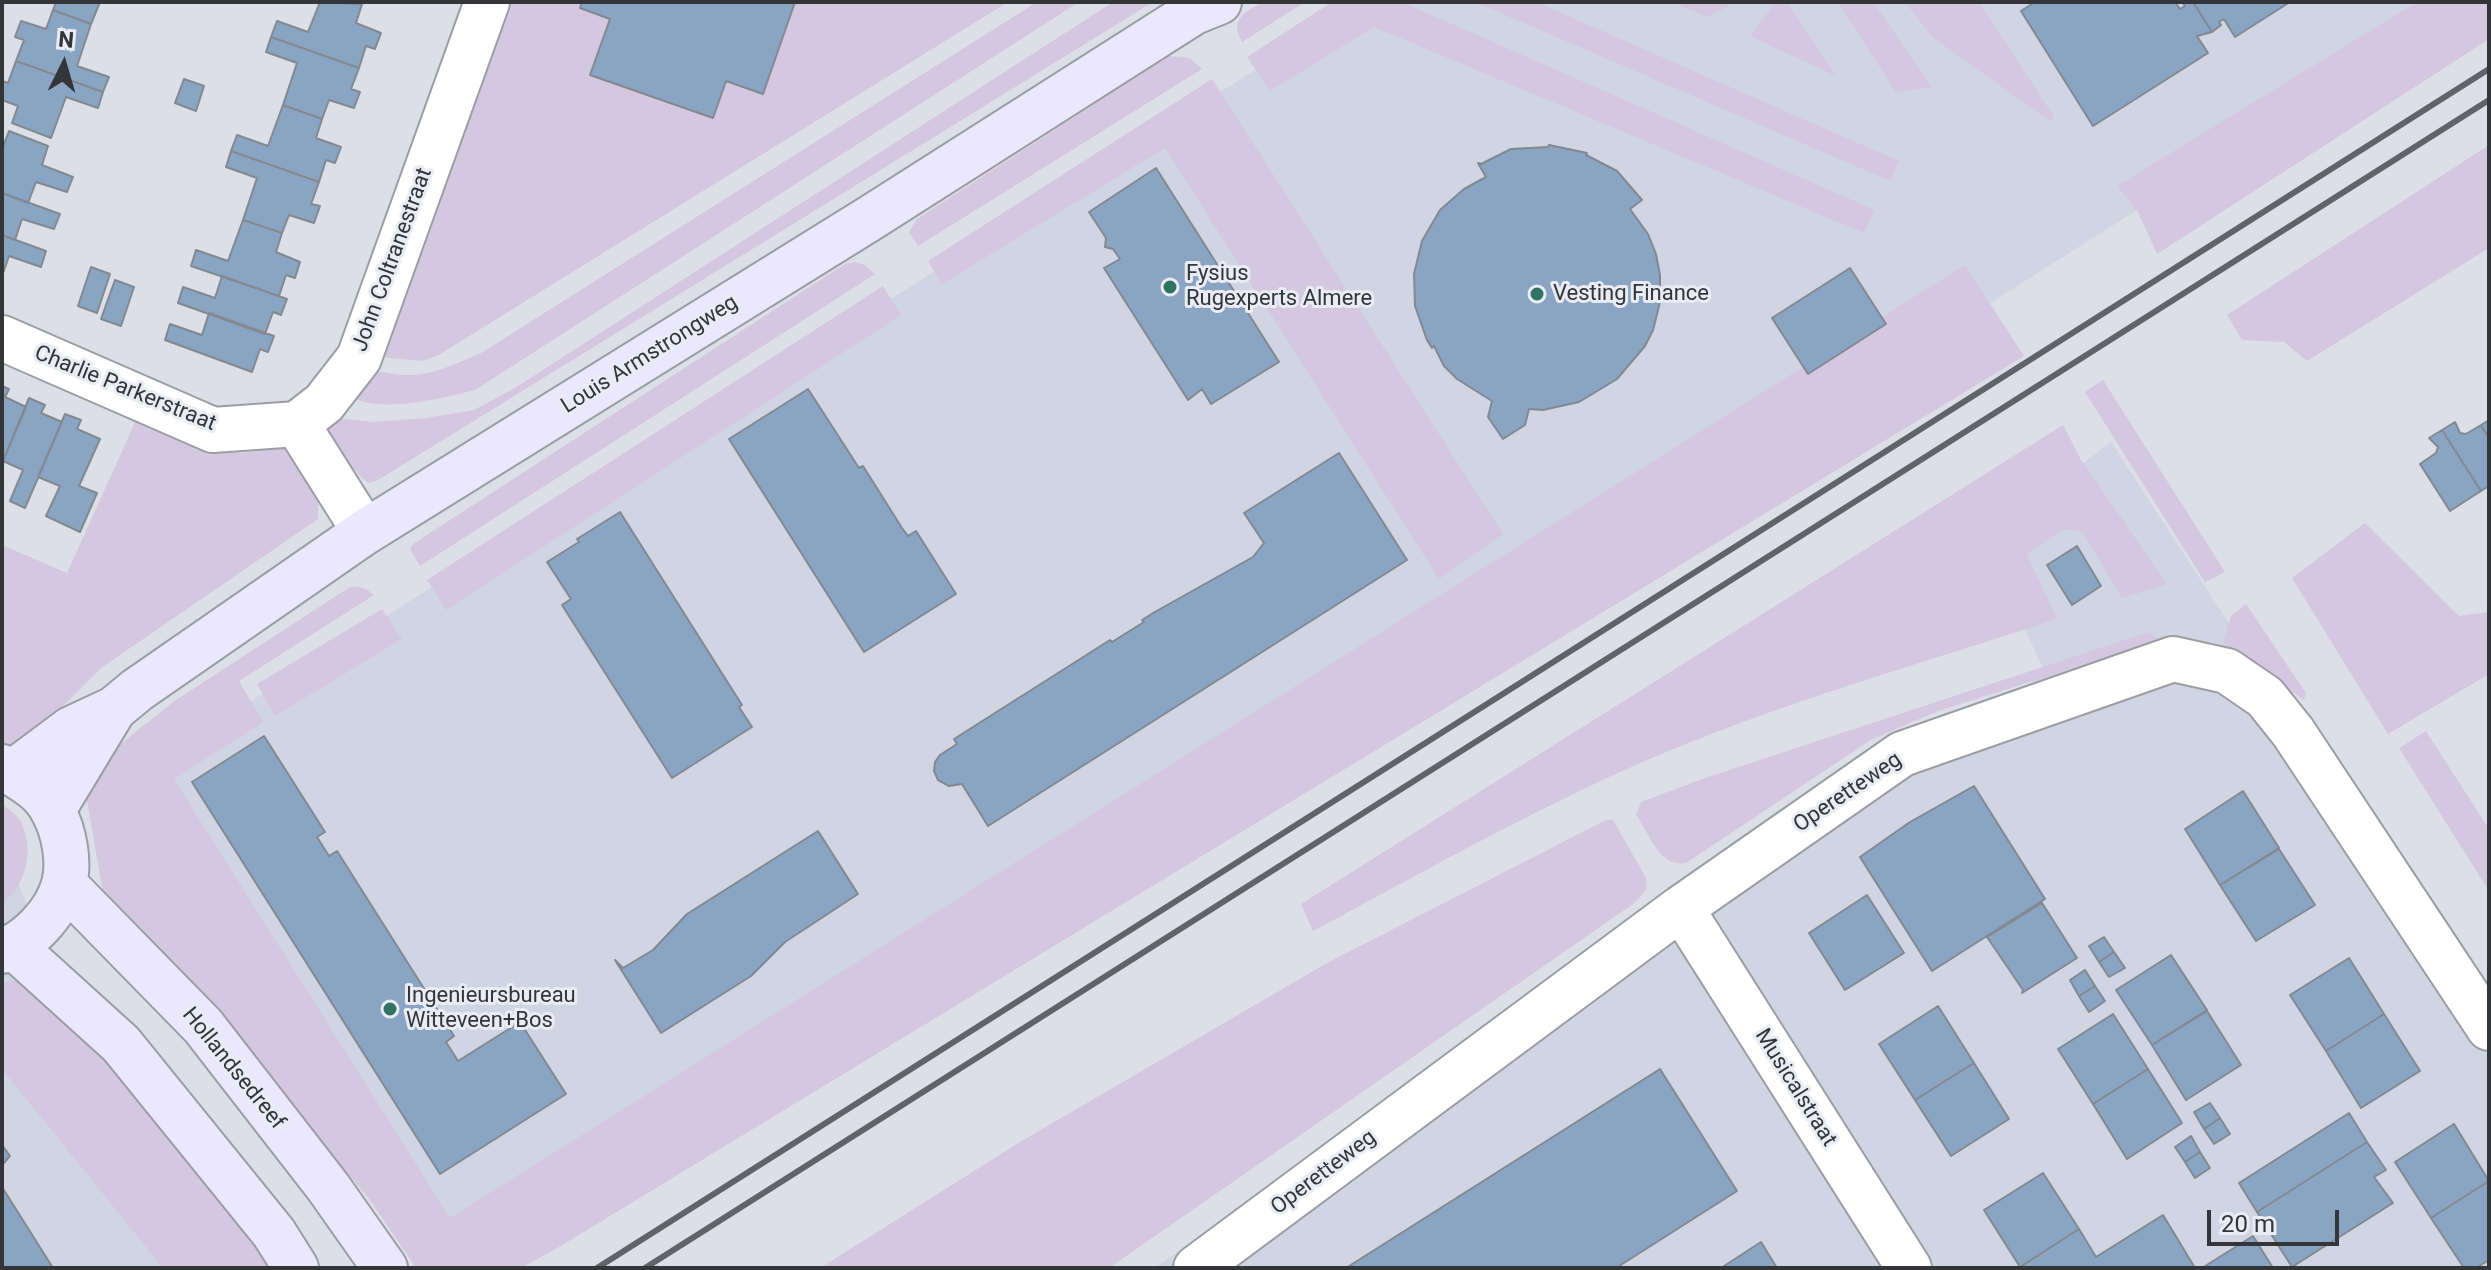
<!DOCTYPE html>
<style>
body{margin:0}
#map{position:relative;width:2491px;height:1270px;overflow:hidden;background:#dcdfe7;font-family:Roboto,sans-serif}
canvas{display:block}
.frame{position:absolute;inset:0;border:4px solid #333538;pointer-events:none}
.north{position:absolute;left:24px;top:24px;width:80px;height:80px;-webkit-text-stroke:6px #e9ecf5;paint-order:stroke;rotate:5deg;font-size:22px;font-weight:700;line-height:32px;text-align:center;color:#333538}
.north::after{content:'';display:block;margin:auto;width:28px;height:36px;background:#333538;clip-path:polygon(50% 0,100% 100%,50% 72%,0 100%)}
.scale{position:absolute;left:2207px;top:1210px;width:132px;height:36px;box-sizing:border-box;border:4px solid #333538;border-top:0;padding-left:10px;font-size:24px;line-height:28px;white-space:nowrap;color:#333538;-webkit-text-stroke:6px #e9ecf5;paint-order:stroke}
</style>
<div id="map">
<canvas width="2491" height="1270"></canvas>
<div class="frame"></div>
<div class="north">N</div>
<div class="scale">20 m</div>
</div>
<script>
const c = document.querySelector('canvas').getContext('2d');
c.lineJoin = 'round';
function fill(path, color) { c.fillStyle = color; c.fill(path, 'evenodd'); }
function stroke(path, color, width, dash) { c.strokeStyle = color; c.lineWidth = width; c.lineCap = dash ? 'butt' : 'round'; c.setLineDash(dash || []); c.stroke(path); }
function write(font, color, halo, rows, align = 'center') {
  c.font = font + ' Roboto,sans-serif'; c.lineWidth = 6; c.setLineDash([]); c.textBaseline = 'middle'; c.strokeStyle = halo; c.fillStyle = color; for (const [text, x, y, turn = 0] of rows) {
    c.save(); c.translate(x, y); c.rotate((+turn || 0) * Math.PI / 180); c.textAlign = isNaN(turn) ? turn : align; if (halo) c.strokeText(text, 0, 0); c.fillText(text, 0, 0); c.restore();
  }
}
fill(new Path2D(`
 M1355,2H2466L1078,880L472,1268L130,777L1322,28Z
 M2111,442L2489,1023V1268H1154L2045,673L1984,540Z
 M2,845L179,1268H2Z`), '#d0d5e4');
fill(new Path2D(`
 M511,2H1008L437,356L422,361L381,357Z
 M1037,2H1079L475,390C444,398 379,414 352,397L374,370C420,382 439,371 481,353Z
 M1113,2H1153L378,480L368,483C352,470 336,448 329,428L334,418L374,422L426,418L474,410L515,388Z
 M1263,2H1305L1242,42C1229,19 1245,12 1263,2Z
 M1332,2H1402L1875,210L1864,233L1374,27L1270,91L1247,57Z
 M1475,2H1536L1899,161L1890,181Z
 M1670,2H1732L1729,6L1708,17Z
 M1776,2H1787L1836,76L1750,36Z
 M1838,2H1873L1932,87L1896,92Z
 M1905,2H1979L2054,117L2051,122L1932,37Z
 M2417,2H2489V39L2157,254L2138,212L2117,186Z
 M1169,56L1190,58L1202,69L918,246L909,232L917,219Z
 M1212,79L1503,534L1439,579L1165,148L942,284L928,261Z
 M2489,145V248L2307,361L2284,342L2242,340L2227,315Z
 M855,262L865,265L875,274L420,566L410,549L413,544L845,264Z
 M1965,265L2024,356L559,1247L521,1268H416L370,1200L197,996L104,898L86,795L107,755L173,702L350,587C361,586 366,588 374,595L239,681L263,722L174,779L450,1218Z
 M883,286L901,315L446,610L427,580Z
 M2103,380L2225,572L2205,582L2085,392Z
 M137,418L196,444L241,453L286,448L318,500V519L101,668L56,713L22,741L2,748V545L67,573Z
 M2063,425L2081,460L2167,584L2122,598L2082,532L2064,529L2027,554L2057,619C1929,661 1797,698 1671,750C1548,801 1431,868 1313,931L1301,904Z
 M2365,523L2459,616L2489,612V674L2388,734L2292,578Z
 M2246,604L2306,693L2304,700L2223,643L2231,616Z
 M382,609L402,639L275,716L257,684Z
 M2149,632L2160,641L1938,711L1871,740L1686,863C1659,868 1649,833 1636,814L1641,802L1705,778Z
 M2426,731L2489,829V891L2399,748Z
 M2,804C8,809 17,815 21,822C35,854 26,882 2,905Z
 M1606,820H1613L1646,878L1647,889L1633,904L1109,1268H820L1020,1142L1327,963Z
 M26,978L92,1038L274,1268H163L2,1069V983Z`), '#d5c7e0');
const building = new Path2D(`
 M56,2H100L91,24L53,10Z
 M320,2L362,4L356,23L381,33L375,49L366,46L359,68L271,37L277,21L308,32Z
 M582,2H795L763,94L726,81L713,118L590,75L610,19L580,8Z
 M2035,2H2175L2180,9L2185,6L2182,2H2193L2212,32L2197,36L2208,53L2093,126L2021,11Z
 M2193,2H2290L2235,37L2224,19L2219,22L2221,25L2212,32Z
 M53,10L91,24L77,66L109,77L103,92L16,61L24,40L15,37L21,21L46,29Z
 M271,37L359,68L351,89L360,92L354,108L329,100L322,119L283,105L297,63L266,52Z
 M16,61L103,92L98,108L66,97L51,138L12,123L18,106L2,100V81L8,83Z
 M184,79L204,86L196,111L175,103Z
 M283,105L322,119L316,138L341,147L335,163L326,160L319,182L231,151L237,135L268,146Z
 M9,131L48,146L42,165L73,177L67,192L36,182L28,203L2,193V149Z
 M1549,145L1587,153L1586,155L1617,171L1642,200L1630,209L1648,234L1656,254L1660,275V302L1653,330L1645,346L1617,379L1579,402L1543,410L1529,409L1525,425L1503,439L1488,417L1492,401L1457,379L1444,366L1434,346L1432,348L1427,340L1415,306L1414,274L1422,241L1440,210L1464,189L1486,177L1478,163L1481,164L1511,149L1548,147Z
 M231,151L319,182L311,204L320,206L314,223L289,215L282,233L243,220L257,178L226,167Z
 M1156,168L1279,362L1211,404L1202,389L1188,400L1104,268L1120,259L1113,249L1105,247L1106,238L1089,212Z
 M2,193L60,214L54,229L22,219L15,240L2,235Z
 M243,220L282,233L276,252L300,262L295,278L286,275L279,296L191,266L196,250L228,261Z
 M2,235L46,251L41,267L9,256L2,276Z
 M91,267L110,274L97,313L78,306Z
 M1850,268L1886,324L1808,374L1772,318Z
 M222,276L287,299L281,315L273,312L265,334L178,303L183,287L215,298Z
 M115,280L134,287L121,326L101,319Z
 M209,313L274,336L268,352L260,349L252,372L165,340L170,324L202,335Z
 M2,386L9,389L5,397L26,407L2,463Z
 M808,389L859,468L863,466L902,528L908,536L916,531L956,594L864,652L729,439Z
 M29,398L45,405L41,413L62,422L25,508L10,501L23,470L3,461Z
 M65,414L81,420L77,429L100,439L79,486L97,493L80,532L46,516L60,486L38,477Z
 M2489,420V438L2481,425Z
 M2455,422L2460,433L2466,434L2481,425L2489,438V486L2481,491L2442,430Z
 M2442,430L2481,491L2450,511L2420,464L2436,453L2438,447L2429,438Z
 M1339,453L1407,560L988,826L962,784L949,786L938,780L934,771L935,762L940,755L957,744L954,739L1110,640L1112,642L1144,622L1142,620L1153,613L1253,557L1264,543L1244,513Z
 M620,512L742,705L739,707L752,727L672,778L562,605L571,599L547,562L579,542L577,539Z
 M2077,546L2101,586L2072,605L2047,565Z
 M264,736L325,832L317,837L329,856L337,851L454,1036L446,1042L458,1061L520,1022L566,1094L440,1174L192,782Z
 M1974,786L2045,899L1932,971L1860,857L1910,822Z
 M2243,791L2279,848L2220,885L2185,829Z
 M818,831L858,894L785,942L751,976L661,1033L615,960L623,968L653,950L687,914Z
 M2279,849L2315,905L2256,941L2220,885Z
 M1867,895L1904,953L1845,990L1809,933Z
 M2042,903L2077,958L2022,993L2023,990L1987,937Z
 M2104,937L2114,952L2099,962L2089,946Z
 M2114,952L2125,968L2109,977L2099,962Z
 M2171,955L2207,1010L2152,1045L2116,990Z
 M2349,958L2384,1014L2326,1051L2290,995Z
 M2085,970L2095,986L2079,996L2070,980Z
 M2095,986L2105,1001L2089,1012L2079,996Z
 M1938,1006L1974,1063L1915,1100L1879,1044Z
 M2207,1011L2241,1065L2186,1100L2152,1045Z
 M2113,1014L2148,1069L2093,1104L2058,1049Z
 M2384,1014L2420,1071L2361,1108L2326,1051Z
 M1974,1063L2009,1119L1951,1156L1915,1100Z
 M1660,1069L1737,1191L1616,1268H1346Z
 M2148,1069L2182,1123L2127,1159L2093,1104Z
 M2210,1103L2220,1118L2204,1129L2194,1112Z
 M2349,1113L2367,1142L2257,1212L2239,1183Z
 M2220,1118L2230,1134L2214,1144L2204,1129Z
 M2454,1124L2489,1181L2431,1218L2395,1162Z
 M2191,1136L2200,1152L2185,1162L2175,1147Z
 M2367,1142L2386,1170L2374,1177L2393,1203L2292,1267L2257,1212Z
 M2,1145L10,1156L2,1165Z
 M2200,1152L2210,1168L2195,1178L2185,1162Z
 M2043,1173L2079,1229L2020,1267L1984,1210Z
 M2489,1181V1260L2476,1268H2464L2431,1218Z
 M2,1187L53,1268H2Z
 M2163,1215L2195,1268L2020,1267L2079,1229L2096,1257Z
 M2253,1236L2273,1268H2202Z
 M1761,1242L1777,1268H1721Z`);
fill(building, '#8aa4c3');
stroke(building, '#838990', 2);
const street = new Path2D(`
 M2,338L213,430L297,424
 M365,532L297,424L324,403L359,358L487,2
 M1681,908L1909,1268
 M1196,1268L1681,908L1902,754L2173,659L2227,671L2265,697L2293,732L2489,1028`);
const secondary = new Path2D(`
 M2,767C21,779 43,789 53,811C64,831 70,862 64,884C57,912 29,942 2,951
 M12,773L71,729L114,709L137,690L365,532L872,217L1194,12L1219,2
 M53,810L114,709
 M64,884L203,1026L328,1187L385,1268
 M14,947L121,1044L274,1233L296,1268`);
stroke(street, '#9b9da5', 48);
stroke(secondary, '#9b9da5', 48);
stroke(street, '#fff', 44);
stroke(secondary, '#ebe8fe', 44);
stroke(new Path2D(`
 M597,1268L2489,69
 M645,1268L2489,100`), '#606367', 6);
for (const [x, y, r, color] of [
 [1170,287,8,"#307263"],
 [1537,294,8,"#307263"],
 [390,1009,8,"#307263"]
]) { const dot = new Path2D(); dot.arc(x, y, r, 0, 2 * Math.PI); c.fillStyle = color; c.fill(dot); stroke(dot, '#e9ecf5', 3); }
write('22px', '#333538', '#e9ecf5', [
 ["John Coltranestraat",393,260,-70],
 ["Louis Armstrongweg",650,355,-32],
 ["Charlie Parkerstraat",125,389,22],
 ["Operetteweg",1848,793,-34],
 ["Hollandsedreef",233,1069,51],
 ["Musicalstraat",1795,1088,58],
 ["Operetteweg",1324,1173,-37]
]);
write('22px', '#333538', '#e9ecf5', [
 ["Fysius",1186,274],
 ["Rugexperts Almere",1186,299],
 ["Vesting Finance",1553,294],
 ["Ingenieursbureau",406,996],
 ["Witteveen+Bos",406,1021]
], 'left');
</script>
